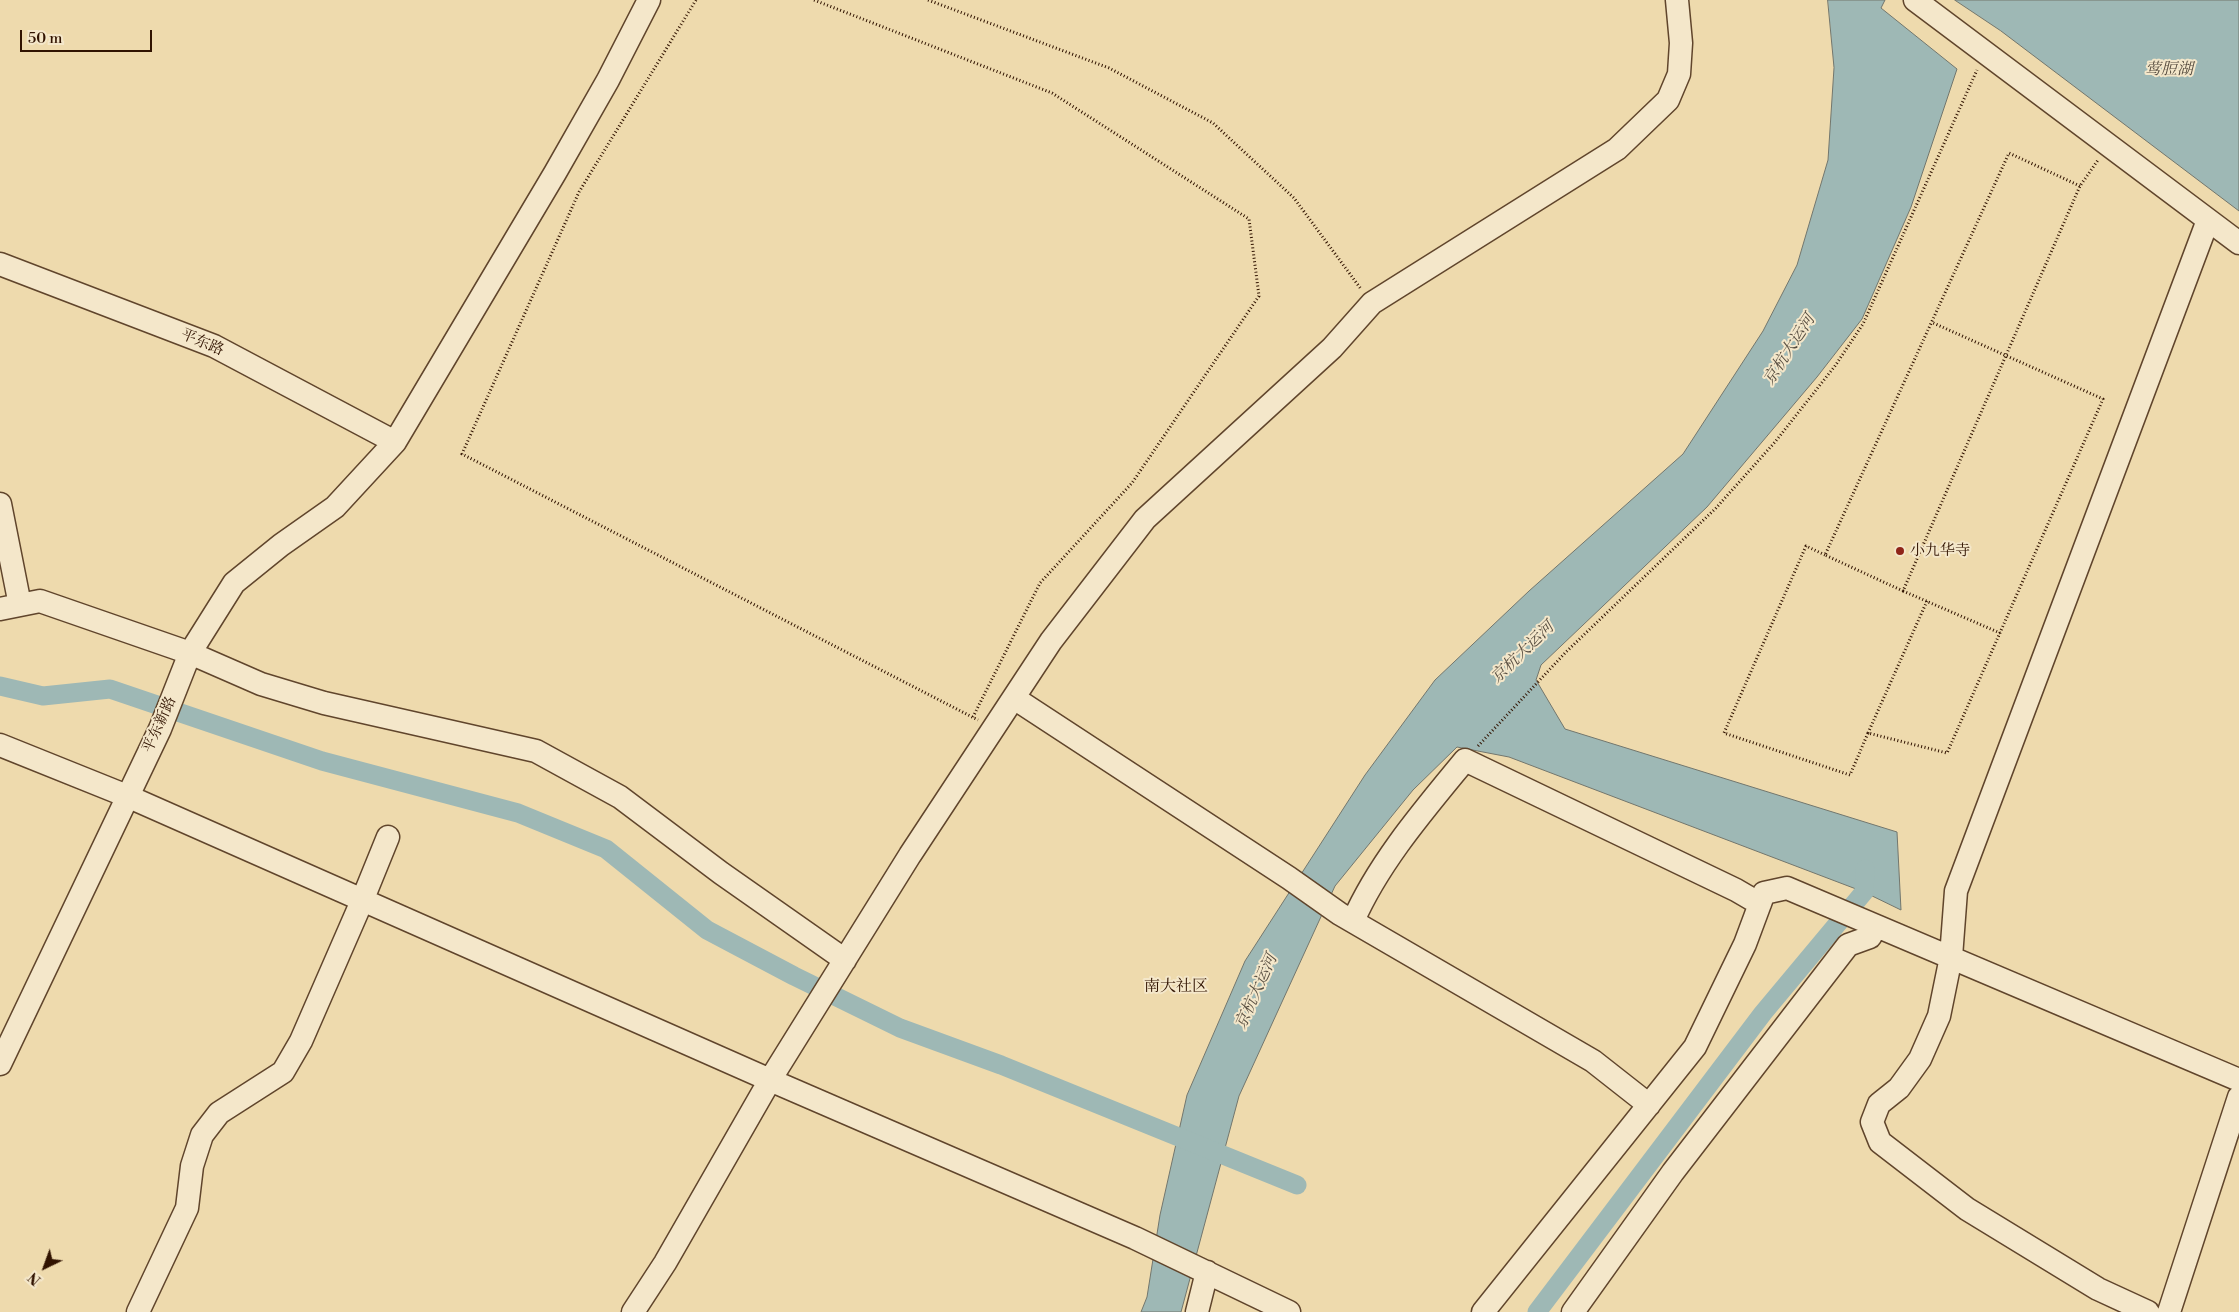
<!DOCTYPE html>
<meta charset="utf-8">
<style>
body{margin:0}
#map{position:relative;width:2239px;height:1312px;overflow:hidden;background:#eedaad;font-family:"Libre Bodoni",serif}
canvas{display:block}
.north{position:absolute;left:20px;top:1242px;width:50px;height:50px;-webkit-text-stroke:4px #f4e7ca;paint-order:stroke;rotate:222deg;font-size:14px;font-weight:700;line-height:20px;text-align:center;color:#311301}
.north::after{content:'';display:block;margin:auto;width:18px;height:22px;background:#311301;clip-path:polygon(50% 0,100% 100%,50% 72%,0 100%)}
.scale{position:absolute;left:20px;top:30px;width:132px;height:22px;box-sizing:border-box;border:2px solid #311301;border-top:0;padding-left:6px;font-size:15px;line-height:18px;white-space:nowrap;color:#311301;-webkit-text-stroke:4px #f4e7ca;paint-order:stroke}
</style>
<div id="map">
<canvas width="2239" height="1312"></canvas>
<div class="north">N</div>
<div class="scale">50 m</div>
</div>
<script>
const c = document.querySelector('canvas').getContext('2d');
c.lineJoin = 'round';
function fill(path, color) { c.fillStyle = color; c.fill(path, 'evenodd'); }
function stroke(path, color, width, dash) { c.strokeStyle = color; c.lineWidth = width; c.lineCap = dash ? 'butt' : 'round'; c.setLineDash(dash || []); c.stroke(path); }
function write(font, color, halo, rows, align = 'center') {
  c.font = font + ' "Libre Bodoni","Noto Serif SC",serif'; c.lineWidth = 4; c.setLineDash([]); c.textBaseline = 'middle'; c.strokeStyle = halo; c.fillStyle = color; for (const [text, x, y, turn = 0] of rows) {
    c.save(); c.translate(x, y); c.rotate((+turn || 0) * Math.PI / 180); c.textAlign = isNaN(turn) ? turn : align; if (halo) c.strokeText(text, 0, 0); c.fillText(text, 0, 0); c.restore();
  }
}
const water = new Path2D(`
 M1828,0H1885L1881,8L1957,69L1911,207L1862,319L1817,377L1707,507L1541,665L1536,680L1565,729L1897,832L1901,910L1864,892L1509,757L1457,747L1413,790L1335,886L1239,1096L1181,1312H1141L1147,1297L1160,1215L1187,1095L1245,961L1365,775L1435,680L1529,591L1683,454L1763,331L1797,265L1828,160L1834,68Z
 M1955,0H2239V211L2001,31Z`);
fill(water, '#9eb8b5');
stroke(water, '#72766d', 1);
stroke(new Path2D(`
 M0,686L43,696L110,689L322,761L518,813L606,849L707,930L794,976L900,1028L1001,1065L1297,1185
 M1537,1312L1763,1013L1864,892L1865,869`), '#9eb8b5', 19);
const minor = new Path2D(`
 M1915,0L2239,243
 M0,264L214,346L395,442
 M0,504L20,605
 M0,609L40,601L190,653L261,684L324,703L536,751L620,797L721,873L845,960
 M1014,698L1289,878L1340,914L1593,1061L1649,1105
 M0,745L127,796L770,1080L1135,1238L1289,1312
 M1353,921C1379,862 1424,810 1465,760L1736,890L1760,904
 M0,1064L160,729L190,653L234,583L281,545L335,507L395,442L555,173L608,80L649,0
 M138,1312L187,1208L192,1166L202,1135L219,1113L283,1072L301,1041L362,901L388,837
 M633,1312L665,1263L770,1080L910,855L1051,641L1145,519L1332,348L1372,303L1617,149L1668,100L1679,74L1681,43L1677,0
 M1197,1312L1207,1272
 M1483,1312L1695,1047L1745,944L1764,893L1787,888L2239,1080
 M1573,1312L1673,1172L1848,945L1870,937L1876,926
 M2148,1312L2098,1289L1967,1209L1880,1142L1872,1122L1879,1104L1899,1088L1920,1059L1939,1016L1951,957L1956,891L2208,220
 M2169,1312L2239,1097`);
stroke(minor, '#60452c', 25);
stroke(new Path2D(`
 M696,0L579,192L462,454L978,720
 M814,0L1052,93L1249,219L1259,296L1132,483L1040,583L973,717
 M928,0L1109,68L1213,123L1294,198L1361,289
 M2080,186L2009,153L1825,555L1903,591L2080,186L2098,160
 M1825,555L1806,546L1724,733L1850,775L1868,733L1947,753L2103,399L1931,322
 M1903,591L2000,633
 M1868,733L1927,601
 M1478,746L1566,652L1716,508L1775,442L1835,366L1863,324L1977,70`), '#311301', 3, [1, 2.5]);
stroke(minor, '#f4e7ca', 22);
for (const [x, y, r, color] of [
 [1900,551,5,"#8f2418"]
]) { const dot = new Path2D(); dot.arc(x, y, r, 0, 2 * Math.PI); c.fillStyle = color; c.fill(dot); stroke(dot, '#f4e7ca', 2); }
write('15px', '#311301', '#f4e7ca', [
 ["平东路",202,343,23],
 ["平东新路",160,725,-66]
]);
write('15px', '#311301', '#f4e7ca', [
 ["小九华寺",1910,551]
], 'left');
write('italic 16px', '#574d40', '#f4e7ca', [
 ["莺脰湖",2169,70],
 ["京杭大运河",1790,350,-57],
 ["京杭大运河",1523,653,-44],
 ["京杭大运河",1257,992,-66]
]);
write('16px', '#311301', '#f4e7ca', [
 ["南大社区",1176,987]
]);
</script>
